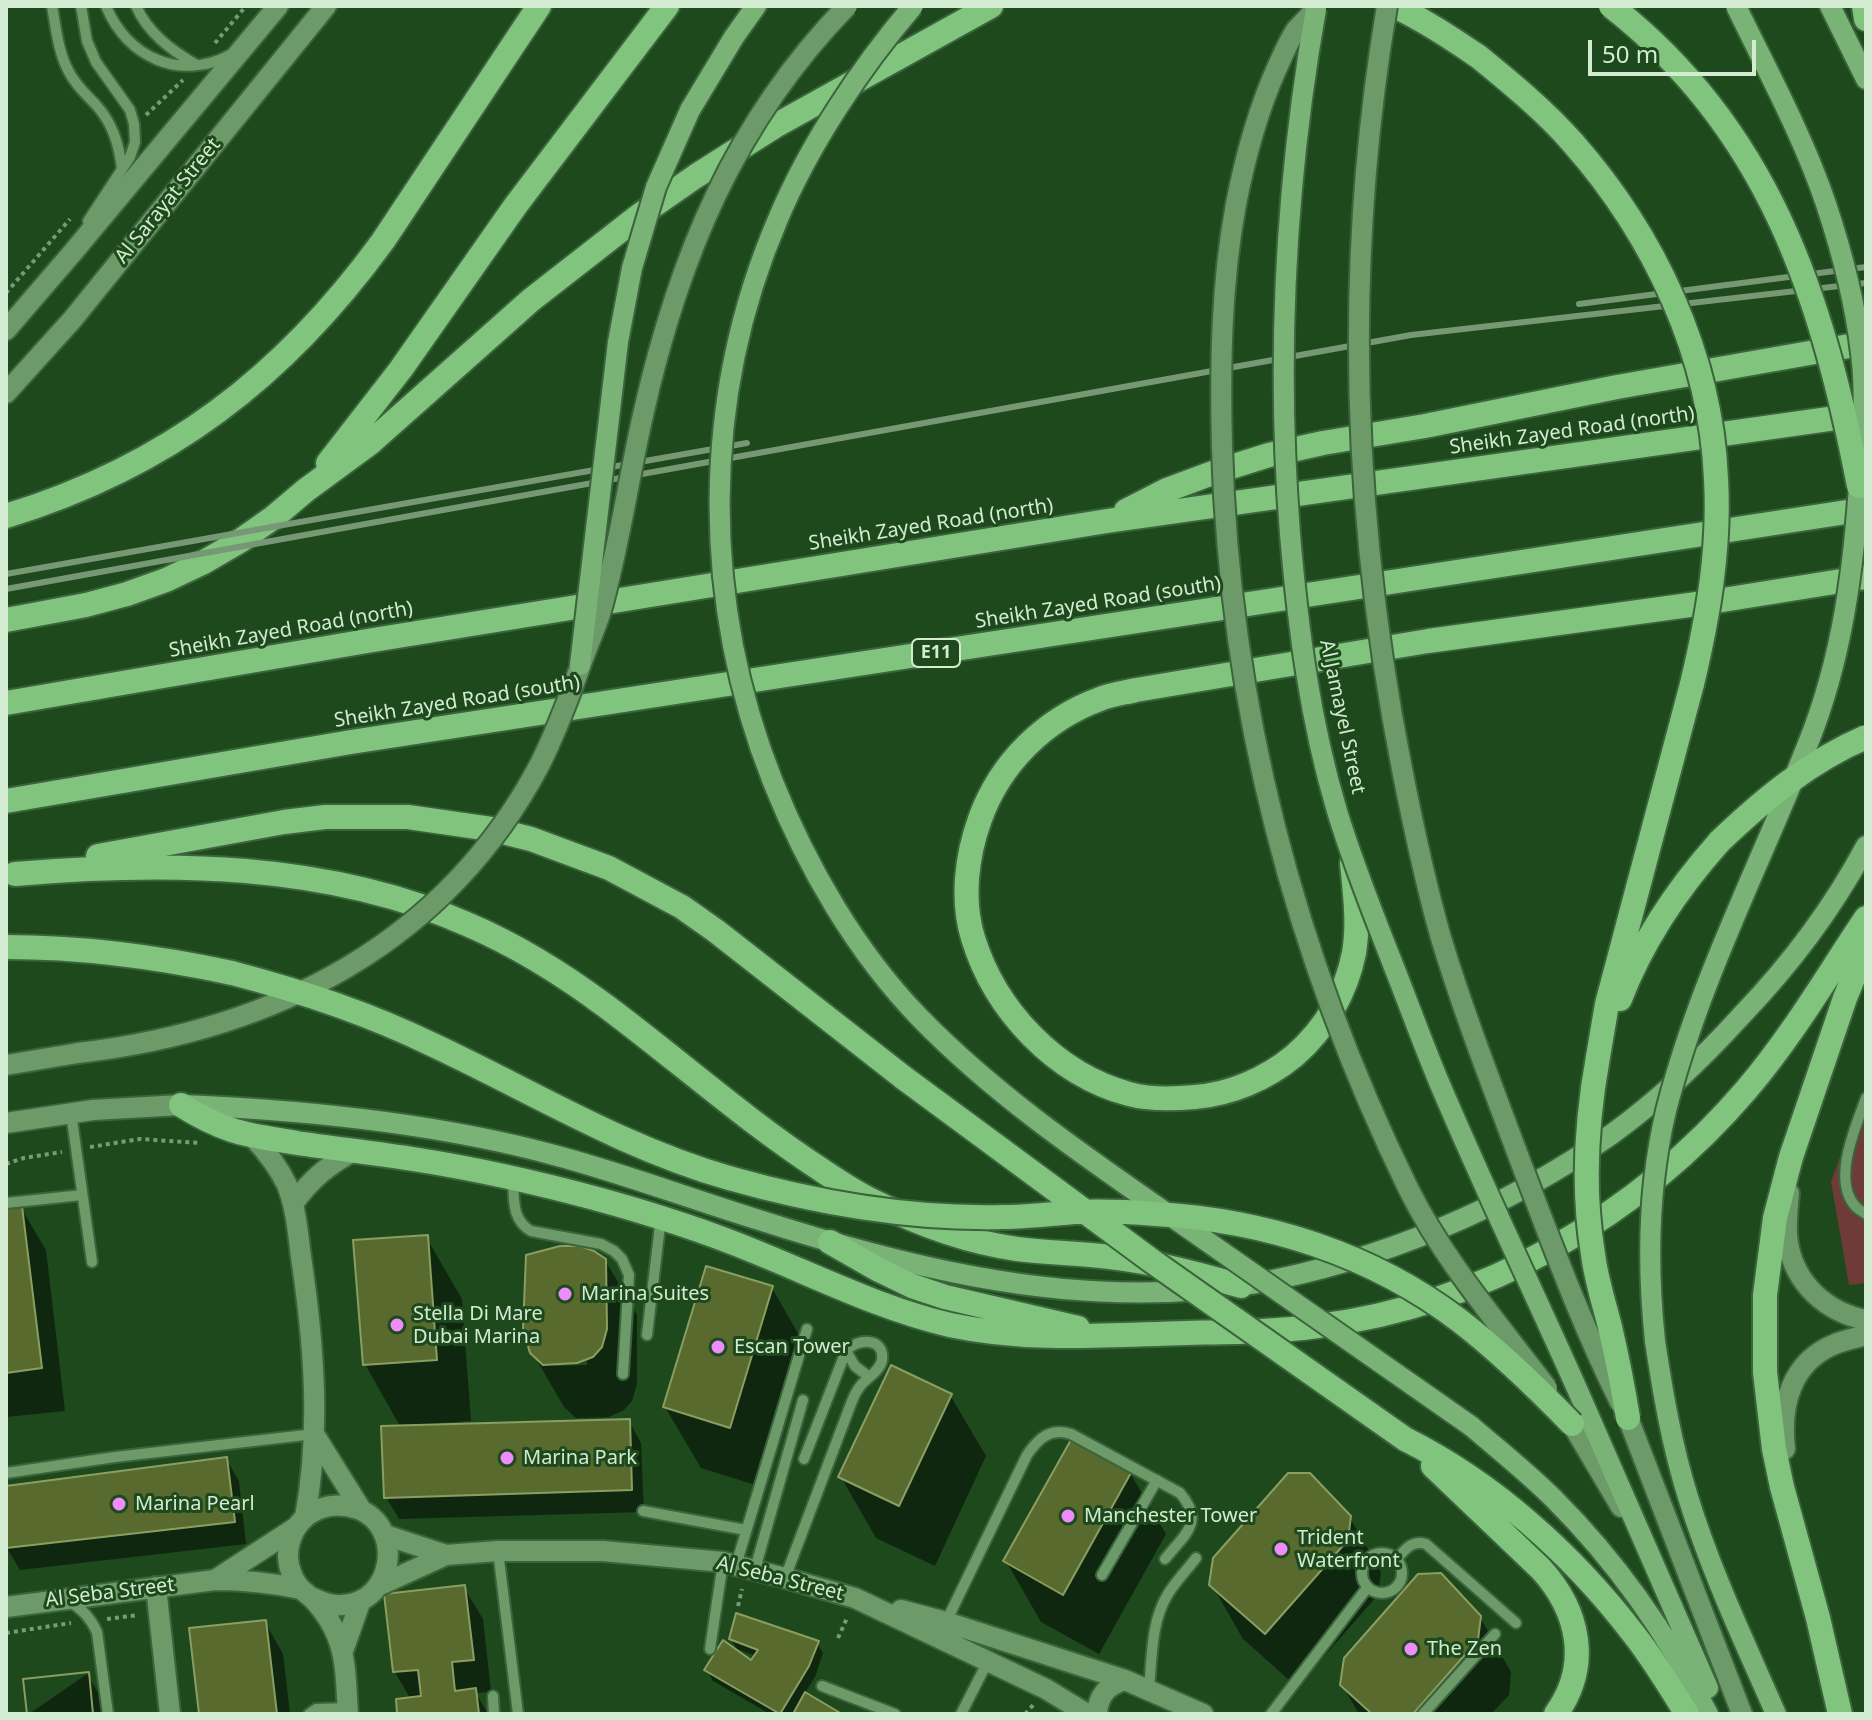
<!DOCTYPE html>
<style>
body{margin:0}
#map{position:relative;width:1872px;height:1720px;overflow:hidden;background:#1d491d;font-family:"Noto Sans",sans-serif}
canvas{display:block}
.frame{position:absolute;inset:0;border:8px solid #d2ebd1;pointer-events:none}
.scale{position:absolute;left:1588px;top:40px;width:168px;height:36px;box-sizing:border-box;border:4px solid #d2ebd1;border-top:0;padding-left:10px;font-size:24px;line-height:28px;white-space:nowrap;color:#d2ebd1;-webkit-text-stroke:6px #1d491d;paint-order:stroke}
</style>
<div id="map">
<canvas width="1872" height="1720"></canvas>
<div class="frame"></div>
<div class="scale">50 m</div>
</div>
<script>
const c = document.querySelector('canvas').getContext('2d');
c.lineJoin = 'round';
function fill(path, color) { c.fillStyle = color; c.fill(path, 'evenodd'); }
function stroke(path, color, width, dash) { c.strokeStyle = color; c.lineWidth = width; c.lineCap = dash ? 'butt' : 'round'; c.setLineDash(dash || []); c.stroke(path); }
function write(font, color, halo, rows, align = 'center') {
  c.font = font + ' "Noto Sans",sans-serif'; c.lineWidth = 6; c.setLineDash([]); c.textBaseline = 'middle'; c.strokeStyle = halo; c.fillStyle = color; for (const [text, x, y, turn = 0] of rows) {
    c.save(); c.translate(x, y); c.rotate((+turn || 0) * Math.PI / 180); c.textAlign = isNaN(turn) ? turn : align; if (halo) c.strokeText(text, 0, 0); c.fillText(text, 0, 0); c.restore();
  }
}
fill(new Path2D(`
 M1866,1087V1283L1849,1285L1831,1182Z`), '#6e3b39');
fill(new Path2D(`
 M21,1208L46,1250L65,1411L6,1417V1210Z
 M426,1237L462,1299L471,1421L440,1423L441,1426L629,1421L641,1443L644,1512L399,1519L386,1497L401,1428L365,1364Z
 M605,1260L637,1315V1384L632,1401L624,1410L609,1417L576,1418L564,1407L532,1352ZM587,1361V1365L554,1366V1362Z
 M772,1288L807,1349L765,1488L701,1468L665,1407Z
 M950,1395L986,1456L935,1566L876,1538L841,1477Z
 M226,1459L239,1481L246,1544L20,1570L7,1548L6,1488Z
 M1130,1473L1166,1534L1099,1654L1041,1622L1006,1561Z
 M1350,1518L1381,1572L1378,1595L1297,1687L1243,1639L1212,1585Z
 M464,1588L483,1619L491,1692L476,1693L488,1714H399L411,1700L395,1672Z
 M1480,1617L1511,1672L1509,1695L1491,1714H1359L1342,1685Z
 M265,1622L283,1654L290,1714H201Z
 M731,1639L817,1643L823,1653L815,1677L804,1694L838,1714H770L713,1681L707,1670L752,1663L756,1656L737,1649Z
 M87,1674L111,1714H29Z`), '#0007');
const building = new Path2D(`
 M22,1206L42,1368L6,1373V1208Z
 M428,1235L437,1360L363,1365L353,1240Z
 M560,1246H580L594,1251L606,1259L607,1329L602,1347L593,1357L577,1363L543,1365L530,1353L523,1329L526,1255Z
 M706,1266L773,1286L730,1428L663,1407Z
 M891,1365L952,1394L899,1506L838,1477Z
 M630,1419L632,1490L384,1498L381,1426Z
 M1072,1438L1132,1471L1063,1595L1003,1561Z
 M227,1457L235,1522L6,1548V1486Z
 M1288,1473H1310L1351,1516L1348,1540L1265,1634L1209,1585L1213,1558Z
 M1441,1573L1481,1616L1478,1640L1413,1714H1372L1340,1685L1344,1658L1418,1574Z
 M465,1585L474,1660L452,1662L455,1691L476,1688L479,1714H397L396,1699L421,1696L418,1670L393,1672L384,1594Z
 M736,1613L819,1641L809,1666L780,1714L704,1670L723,1640L751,1660L758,1650L729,1639Z
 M266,1620L277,1714H199L189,1628Z
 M89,1672L93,1714H27L23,1679Z
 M89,1672L93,1714H27L23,1679Z
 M805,1692L842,1714H793Z`);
fill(building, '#596a2f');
stroke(building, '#8b9e62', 2);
const lane = new Path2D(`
 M52,6C56,28 58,52 69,72C76,86 87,95 97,106C113,124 119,145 122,169
 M81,6L87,41L96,62L130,110L134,124L135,142L130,157L88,221
 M106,6C127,58 181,82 232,54
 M136,6C148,33 171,50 195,64
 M1866,1098C1856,1126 1831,1181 1856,1207C1859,1210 1863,1212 1866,1214
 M71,1113L92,1262
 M513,1180C514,1200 512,1220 531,1231L601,1244L614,1251L622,1259L629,1275L623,1374
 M6,1203L82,1195
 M647,1335L661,1217
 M846,1351L855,1366L869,1377
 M6,1473L115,1457L314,1434
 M643,1511L746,1530
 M498,1551L518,1714
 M1362 1573a20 20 0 1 1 40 0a20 20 0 1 1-40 0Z
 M1397,1559C1405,1549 1412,1540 1426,1544L1516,1623
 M736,1565L807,1329
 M755,1569L803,1400
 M1102,1575L1157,1480
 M785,1578L852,1401C854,1396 857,1390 861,1385C868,1377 880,1371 882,1360C885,1337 857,1338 846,1351L804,1459
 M70,1602C83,1609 91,1619 97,1632L108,1714
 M946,1622L1027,1455C1038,1439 1050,1427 1071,1434L1180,1493C1205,1522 1185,1534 1165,1559
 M710,1649L723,1562
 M822,1686L895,1714
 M1149,1689C1152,1658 1151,1621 1168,1594C1176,1581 1187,1570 1196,1558
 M493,1696L494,1714
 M309,1714L316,1709L348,1708
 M961,1714L988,1661
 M1271,1714L1367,1588
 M1423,1714L1495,1634`);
const street = new Path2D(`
 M252,1136C266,1151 278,1166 287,1185C296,1208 298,1233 301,1257C314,1343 321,1431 305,1517
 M1789,1193C1788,1209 1785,1227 1788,1243C1795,1284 1826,1312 1866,1320
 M293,1204C310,1180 328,1165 354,1151
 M314,1434L362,1511
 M1785,1449C1780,1405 1791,1362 1835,1344C1845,1340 1856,1338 1866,1335
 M385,1535L446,1555
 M215,1580L295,1528
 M378,1586L446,1555L498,1551H603L723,1562L785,1578L855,1598L1046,1689L1087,1714
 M156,1587L170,1714
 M313,1598C322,1602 331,1606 342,1605C394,1603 405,1527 358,1509C346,1505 334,1504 322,1508C306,1513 294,1526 290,1542C285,1558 290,1576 300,1588C304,1592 310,1596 314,1600C323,1610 332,1623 337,1636C347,1660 346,1688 348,1714
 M6,1607L215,1580C245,1580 272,1583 301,1589
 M901,1610L946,1622L1125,1680L1203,1714
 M343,1651L361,1600
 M1097,1714C1098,1695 1108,1685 1125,1680`);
const secondary = new Path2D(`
 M6,330L74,251L278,6
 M6,393L72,320L326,6
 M6,1065L78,1053
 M6,1123L93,1110L181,1105
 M1628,1418L1742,1714
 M1572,1424L1621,1507`);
const primary = new Path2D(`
 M1830,6L1866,79
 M690,110L734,37L756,6
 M183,1105C305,1110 436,1123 554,1155C622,1173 688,1198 756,1219C899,1265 1049,1303 1200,1290
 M1252,1284C1380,1261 1505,1209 1612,1134C1659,1100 1702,1059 1741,1016C1790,965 1833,908 1866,846
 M1655,1341C1663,1394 1672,1446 1688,1497C1711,1572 1745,1643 1776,1714
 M1578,1391L1708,1688
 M1471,1426C1499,1450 1528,1473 1554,1499C1617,1562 1668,1635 1708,1714`);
const highway = new Path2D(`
 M1394,6C1424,20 1451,38 1479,57
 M1864,6L1866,19
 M328,463L401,369L516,205L667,6
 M1126,511L1167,490L1218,471L1269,455L1323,443L1425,426L1617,387L1866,343
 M6,516C167,467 284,377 383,241L539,6
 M6,620L86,605L127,594L166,580L204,562L240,541L274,517L306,490L370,443L531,300L640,215L696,176L775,126L991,6
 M6,703L367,641L1107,521L1864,414
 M6,801L351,742L1866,509
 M98,856L284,822L325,817H408L491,829L531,839L609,868L682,907L716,931L904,1078
 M1352,863C1355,893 1359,923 1354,953C1346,993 1325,1029 1294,1056C1266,1079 1231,1094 1195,1097C1173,1099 1150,1100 1129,1094C1055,1074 995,1010 973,938C961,899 967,855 980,819C1000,763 1045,719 1100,699C1112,694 1124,693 1136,690L1428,641L1704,603L1866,577
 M15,874C166,861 328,862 469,925C518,946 564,975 607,1007C678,1060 745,1120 820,1169C838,1181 857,1194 877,1203C921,1225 968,1242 1017,1249C1048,1253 1079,1253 1110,1257C1154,1262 1198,1274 1241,1286
 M6,947C83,947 158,957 232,973
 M1620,999C1643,939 1678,888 1720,841
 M1598,1057L1607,1004L1692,684
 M181,1105C197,1115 214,1124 232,1130C253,1137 275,1139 297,1143C337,1149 378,1153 419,1160C476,1169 538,1183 594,1198C649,1213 703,1230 756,1252C820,1278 882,1309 950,1325C1029,1342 1107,1335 1186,1333C1230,1332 1274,1332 1318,1326C1484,1305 1640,1215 1747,1089C1793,1035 1827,976 1866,918
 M830,1242L879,1270L912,1286L945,1297L1078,1328
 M1405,1439C1493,1483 1572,1554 1632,1632C1653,1658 1669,1686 1687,1714
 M1433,1466L1541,1569C1579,1611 1591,1665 1556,1714
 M1840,1714L1818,1618L1782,1487L1774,1449L1765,1372V1295L1775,1218L1791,1157L1845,998L1866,947`);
stroke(lane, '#3b633c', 14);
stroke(street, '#3b633c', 24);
stroke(secondary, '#3b633c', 24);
stroke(primary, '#3b633c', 24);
stroke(highway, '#3b633c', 28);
stroke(new Path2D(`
 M215,43L246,6
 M146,115L183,80
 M6,293L70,219
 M90,1147L140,1139L201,1143
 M6,1164L24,1158L62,1152
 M738,1606L742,1589
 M107,1619L138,1615
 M6,1633L71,1623
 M838,1638L847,1618
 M1025,1714L1034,1704`), '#779a77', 4, [4, 4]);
stroke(lane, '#6c9a69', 10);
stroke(street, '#6c9a69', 20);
stroke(secondary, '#6c9a69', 20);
stroke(primary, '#79b376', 20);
stroke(highway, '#81c47e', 24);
stroke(new Path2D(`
 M1579,304L1866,267
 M6,574L747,443
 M6,589L1411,335L1866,283`), '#769875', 6);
const secondaryBridge = new Path2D(`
 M1387,6C1344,259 1352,517 1402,769C1413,825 1425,882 1441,938C1464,1014 1493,1088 1521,1163C1552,1244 1582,1326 1621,1404
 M1316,9C1310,16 1302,23 1296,30C1288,42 1282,57 1276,70C1257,113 1245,158 1236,204C1221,284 1220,366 1222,447C1229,705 1295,957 1408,1188C1444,1261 1498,1323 1547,1388
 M78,1053C274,1030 445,944 540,764C556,732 568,700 580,667C586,649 594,632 600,614C619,549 628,481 643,415C678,259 734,122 847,6`);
const primaryBridge = new Path2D(`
 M913,6C861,67 809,145 778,219C701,398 701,601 773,782C807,867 856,952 920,1018C996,1096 1086,1157 1175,1219C1274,1288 1372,1357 1471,1426
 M1316,9C1285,184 1276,356 1290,534C1298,628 1310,721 1337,811C1353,864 1374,916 1394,967C1409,1005 1423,1044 1439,1082C1483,1186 1532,1288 1578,1391
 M580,665L618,342L632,268L656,187L690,110
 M1655,1341C1647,1265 1648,1186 1666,1111C1698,984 1759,867 1807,746C1843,658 1854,566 1860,472C1863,432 1866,393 1861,353C1855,302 1842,252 1826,204C1803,136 1767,70 1736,6`);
const highwayBridge = new Path2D(`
 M1611,6C1769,129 1822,297 1859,486
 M1479,57C1512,84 1545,111 1573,143C1654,235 1711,355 1716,479C1720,549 1708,617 1692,684
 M1720,841C1764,799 1810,761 1866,737
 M232,973C301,991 367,1013 431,1044C532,1091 621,1147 729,1178C817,1203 911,1219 1002,1217C1027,1217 1051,1214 1075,1212C1101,1211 1129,1212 1155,1214C1265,1220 1372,1254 1460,1321C1500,1352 1537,1388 1572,1424
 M1598,1057C1586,1123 1582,1188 1593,1254C1596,1279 1604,1303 1610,1327C1617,1357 1623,1387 1628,1418
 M904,1078L1152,1261L1405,1439`);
stroke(secondaryBridge, '#3b633c', 24, []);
stroke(primaryBridge, '#3b633c', 24, []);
stroke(highwayBridge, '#3b633c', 28, []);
stroke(secondaryBridge, '#6c9a69', 20);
stroke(primaryBridge, '#79b376', 20);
stroke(highwayBridge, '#81c47e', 24);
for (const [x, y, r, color] of [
 [565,1294,8,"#ee8cf9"],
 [397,1325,8,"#ee8cf9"],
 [718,1347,8,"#ee8cf9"],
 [507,1458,8,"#ee8cf9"],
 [119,1504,8,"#ee8cf9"],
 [1068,1516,8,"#ee8cf9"],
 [1281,1549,8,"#ee8cf9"],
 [1411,1649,8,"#ee8cf9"]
]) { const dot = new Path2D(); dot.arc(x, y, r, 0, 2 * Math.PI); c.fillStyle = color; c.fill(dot); stroke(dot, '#1d491d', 3); }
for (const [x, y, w] of [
 [936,653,48]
]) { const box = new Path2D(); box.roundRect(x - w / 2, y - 14, w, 28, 6); c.fillStyle = '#1d491d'; c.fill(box); stroke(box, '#d2ebd1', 2); }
write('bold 18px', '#d2ebd1', null, [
 ["E11",936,653]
]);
write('20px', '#d2ebd1', '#1d491d', [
 ["Al Sarayat Street",168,201,-51],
 ["Sheikh Zayed Road (north)",1572,431,-8],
 ["Sheikh Zayed Road (north)",931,525,-9],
 ["Sheikh Zayed Road (south)",1098,603,-9],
 ["Sheikh Zayed Road (north)",291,630,-10],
 ["Sheikh Zayed Road (south)",457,702,-9],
 ["Al Jamayel Street",1342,717,78],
 ["Al Seba Street",780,1579,14],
 ["Al Seba Street",110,1593,-7]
]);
write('20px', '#d2ebd1', '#1d491d', [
 ["Marina Suites",581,1294],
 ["Stella Di Mare",413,1314],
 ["Dubai Marina",413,1337],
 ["Escan Tower",734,1347],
 ["Marina Park",523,1458],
 ["Marina Pearl",135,1504],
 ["Manchester Tower",1084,1516],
 ["Trident",1297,1538],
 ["Waterfront",1297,1561],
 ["The Zen",1427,1649]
], 'left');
</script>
